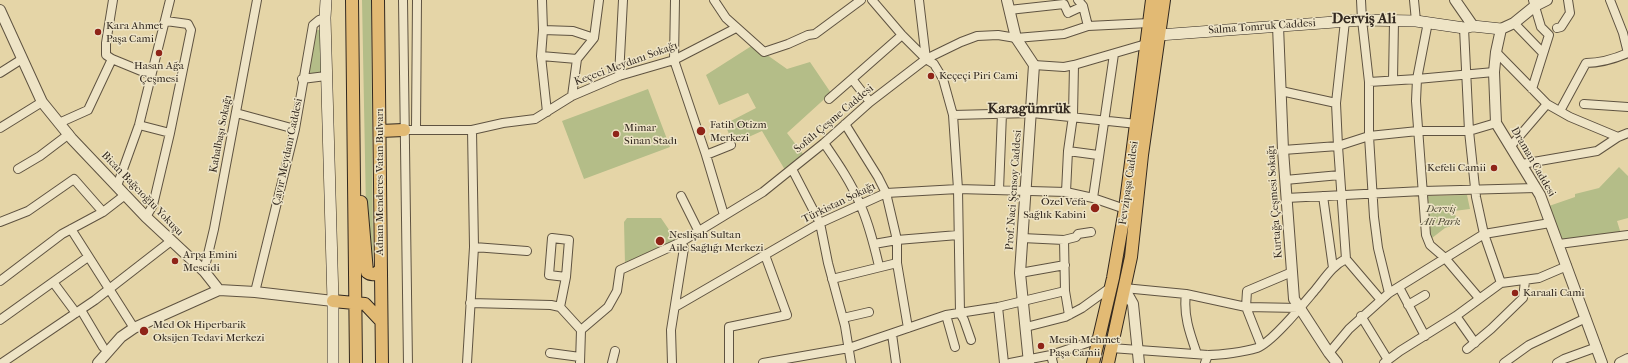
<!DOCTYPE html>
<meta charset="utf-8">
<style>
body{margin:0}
canvas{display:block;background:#e5d5a7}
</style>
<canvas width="1628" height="363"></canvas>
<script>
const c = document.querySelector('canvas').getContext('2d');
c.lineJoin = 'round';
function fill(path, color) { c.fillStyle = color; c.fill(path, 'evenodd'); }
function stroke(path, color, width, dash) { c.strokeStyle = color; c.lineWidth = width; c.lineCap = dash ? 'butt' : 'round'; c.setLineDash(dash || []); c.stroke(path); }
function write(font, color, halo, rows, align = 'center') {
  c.font = font + ' "IM FELL French Canon",serif'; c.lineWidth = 3; c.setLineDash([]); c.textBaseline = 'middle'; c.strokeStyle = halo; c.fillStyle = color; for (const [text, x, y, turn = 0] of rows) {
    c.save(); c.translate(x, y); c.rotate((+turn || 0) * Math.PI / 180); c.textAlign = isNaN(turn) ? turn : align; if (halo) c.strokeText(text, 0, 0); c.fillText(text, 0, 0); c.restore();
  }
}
fill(new Path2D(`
 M362,0H371L373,263H367Z
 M322,29L323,73L307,76L314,31Z
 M753,45L787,69L810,62L831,93L787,133L803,154L785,170L762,131L733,144L725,124L756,108L748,93L719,105L706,75Z
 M648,89L670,147L584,179L562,121Z
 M1619,167L1628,176V218L1617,221L1621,234L1562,241L1549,206L1575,197V194L1599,188Z
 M1467,195L1470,209L1454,211L1458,224L1445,228L1432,238L1429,235L1428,196Z
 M627,218H661L676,240L625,264L624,222Z`), '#b4bd88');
const minor = new Path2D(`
 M113,0L106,43V55L112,59L151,75
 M403,0L408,363
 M542,0L543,30L541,56L547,112
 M675,0L674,60L706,155L724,215
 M714,0L726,18L764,52L788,44L808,35L815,34L861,0
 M872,0L902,35L926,59L934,64L943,79L953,115L958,189L960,313L964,320L971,340
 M919,0L926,59
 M1078,0L1083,6L1088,26
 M1361,0L1362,20L1369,82V136L1374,217L1378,248L1389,293
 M1414,0L1416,21
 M1610,0L1623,33L1628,53
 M1009,10L1064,4L1068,13L1083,6
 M1345,21L1336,103L1338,146L1346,259
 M1428,22L1417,79L1416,101L1426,235L1430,245L1445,258L1479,298
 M1514,23L1543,53
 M1464,28L1469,131L1476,197L1484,234L1501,283
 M1557,28L1561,27L1570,13L1568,0
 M543,30L573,31L594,38
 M1496,52L1547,104L1570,117L1618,137
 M541,56L577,59
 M1034,65L1064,67L1074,65L1146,44
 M0,73L22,59
 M619,76L623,0
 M302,79L326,76
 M1393,80L1394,21
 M1369,82L1417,79L1494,72
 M1532,89L1549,35L1541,27L1533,0
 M1281,91L1336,103
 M572,96L577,59L594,38L599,0
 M829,99L852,79
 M870,102L852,79L902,35
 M1584,104L1628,107
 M1560,111L1586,63C1601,63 1614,59 1628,53
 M236,113L295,129
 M953,115L1032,113L1137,124
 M59,123L88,110L112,59
 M845,124L878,177L886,193L897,240V263L908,328
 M139,125L170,133
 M0,128L42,102
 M416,129L417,0
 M404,130H472L503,123L535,119L572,96L619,76L674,60L736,28
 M824,143C837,162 851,182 860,204C869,224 874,245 879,266
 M1510,147L1547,104
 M1283,150L1338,146L1369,136L1418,131H1469L1496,123
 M1068,151L1098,155
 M706,155L731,145
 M1522,164L1597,151L1618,137L1628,133
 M18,169L40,156L69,134
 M792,169L820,223L828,263L845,326L851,363
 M1285,180L1340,175
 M117,186L139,125L170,0
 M999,190L1002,113
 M1066,192L1068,151L1073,116L1074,65
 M681,196L699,232
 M1323,196L1333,268
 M1093,198L1114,54
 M1286,198L1423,191L1536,188
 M146,217L153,205L170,133L191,30L188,24L166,21
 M0,222L28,211L74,179L103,212
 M71,229L134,328
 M1022,238L1064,240L1076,237L1078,234L1091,232
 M1064,240L1065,291L1069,315
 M874,244L897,240L958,235
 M1559,244L1628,235
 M474,247L527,251
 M1346,259L1381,300
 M204,271L214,229L257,0
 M1020,273L1065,265
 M832,279L897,263
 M0,281L62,234L103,212L125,195
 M53,282L76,313
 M1399,287L1425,336
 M1124,288L1186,294L1246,307L1300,308
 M255,292L295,129L313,25L319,20L325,18
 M1186,294C1183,315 1190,334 1197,354
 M470,303L551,305L560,307L581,330
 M1408,305L1425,295
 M560,307L566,277L569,240L552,238L549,275L566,277
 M675,307L820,223L886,193L958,189L1066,192L1093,198L1125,209
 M998,307L1004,363
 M81,310L103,347
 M946,315L955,347
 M1361,316L1388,360
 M1456,316L1475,343
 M843,318L869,312
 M0,320L88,257
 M1026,327L1065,317L1082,308L1111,287
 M581,330L608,307L617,291L620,270L681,242L763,192L824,143L870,102L926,59L961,42L977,36L998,35L1016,38L1064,34L1088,26L1149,23
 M892,334L896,363
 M1261,345L1246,307L1247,291L1292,272
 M1111,348L1208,355C1221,355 1244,352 1257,348C1273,342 1304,303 1316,289C1325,278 1333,265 1346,259
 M1467,349L1491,329L1523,298L1525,281
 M550,353L580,357
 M1329,353L1349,329L1389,293L1484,234L1550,223
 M1051,355L1053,363
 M2,363L95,300L171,241
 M467,363L474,247L472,130
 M580,363L581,330
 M612,363L615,351
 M672,363L671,330L684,248L681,242
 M729,363V327L787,315L765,255
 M763,363L849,348L946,315L998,307L1065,291
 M1010,363L1051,355L1099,339
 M1205,363L1208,355
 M1384,363L1400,351L1456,316L1501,283L1539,278L1567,266
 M1504,363L1529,345L1586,318
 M1557,363L1564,359L1597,347`);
const tertiary = new Path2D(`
 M1007,0L1016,38L1034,65L1020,273L1029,363
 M1455,0L1473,26
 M1547,0L1535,6L1514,23L1501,29L1496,52L1494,72L1496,123L1540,195L1602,363
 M0,10L42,102L72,139L146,217L204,271L219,290L255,292L333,301
 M1278,26L1283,150L1294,299L1329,353L1337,363
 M1124,288L1133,304L1139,363
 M98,363L121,337L134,328L219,290
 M1620,363L1628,359`);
const secondary = new Path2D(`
 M326,0L325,18L333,301V363
 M1159,35L1362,20L1416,21L1464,28L1473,26L1501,29`);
const primary = new Path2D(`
 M352,0L356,363
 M378,0L382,363
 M380,131L404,130
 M361,202L367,272C372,276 376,274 380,270
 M333,301L365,304L381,321
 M1093,363L1113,278L1125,209L1152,0
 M1108,363L1131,257L1142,155L1164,0`);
stroke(minor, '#5f5341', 10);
stroke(tertiary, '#5f5341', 12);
stroke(secondary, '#32281f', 12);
stroke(primary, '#32281f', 14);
stroke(minor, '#eee4c6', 8);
stroke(tertiary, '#eee4c6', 10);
stroke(secondary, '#eee4c6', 11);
stroke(primary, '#e2ba74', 12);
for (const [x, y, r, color] of [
 [98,32,4,"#8f2418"],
 [159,53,4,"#8f2418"],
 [931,76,4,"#8f2418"],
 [701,131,5,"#8f2418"],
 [616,134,4,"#8f2418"],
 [1494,168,4,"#8f2418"],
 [1095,208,5,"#8f2418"],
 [660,241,5,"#8f2418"],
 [175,261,4,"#8f2418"],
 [1515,293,4,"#8f2418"],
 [144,331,5,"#8f2418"],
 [1041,346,4,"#8f2418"]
]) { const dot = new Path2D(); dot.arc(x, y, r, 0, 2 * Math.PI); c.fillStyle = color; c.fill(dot); stroke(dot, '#eee4c6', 1.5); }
write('11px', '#32281f', '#eee4c6', [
 ["Kara Ahmet",106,26],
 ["Paşa Cami",106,39],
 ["Hasan Ağa",159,66,"center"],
 ["Çeşmesi",159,79,"center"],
 ["Keçeçi Piri Cami",939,76],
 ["Fatih Otizm",710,125],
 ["Merkezi",710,138],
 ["Mimar",624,128],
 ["Sinan Stadı",624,141],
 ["Kefeli Camii",1486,168,"right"],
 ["Özel Vefa",1086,202,"right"],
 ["Sağlık Kabini",1086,215,"right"],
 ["Neslişah Sultan",669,235],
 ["Aile Sağlığı Merkezi",669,248],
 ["Arpa Emini",183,255],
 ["Mescidi",183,268],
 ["Karaali Cami",1523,293],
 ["Med Ok Hiperbarik",153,325],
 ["Oksijen Tedavi Merkezi",153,338],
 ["Mesih Mehmet",1049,340],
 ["Paşa Camii",1049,353]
], 'left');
write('11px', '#32281f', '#eee4c6', [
 ["Salma Tomruk Caddesi",1262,27,-4],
 ["Keçeci Meydanı Sokağı",626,64,-20],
 ["Sofalı Çeşme Caddesi",834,119,-40],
 ["Kahalbaşı Sokağı",221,134,-79],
 ["Çayır Meydanı Caddesi",288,152,-78],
 ["Draman Caddesi",1533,162,60],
 ["Adnan Menderes Vatan Bulvarı",380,182,-90],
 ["Fevzipaşa Caddesi",1129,183,-82],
 ["Prof. Naci Şensoy Caddesi",1014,190,-86],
 ["Bican Bağcıoğlu Yokuşu",142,194,46],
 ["Kurtağa Çeşmesi Sokağı",1275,202,-94],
 ["Türkistan Sokağı",839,203,-26]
]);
write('italic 11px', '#524d39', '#eee4c6', [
 ["Derviş",1441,209],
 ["Ali Park",1441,222]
]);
write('bold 15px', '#32281f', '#eee4c6', [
 ["Derviş Ali",1364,19],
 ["Karagümrük",1029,109]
]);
</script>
